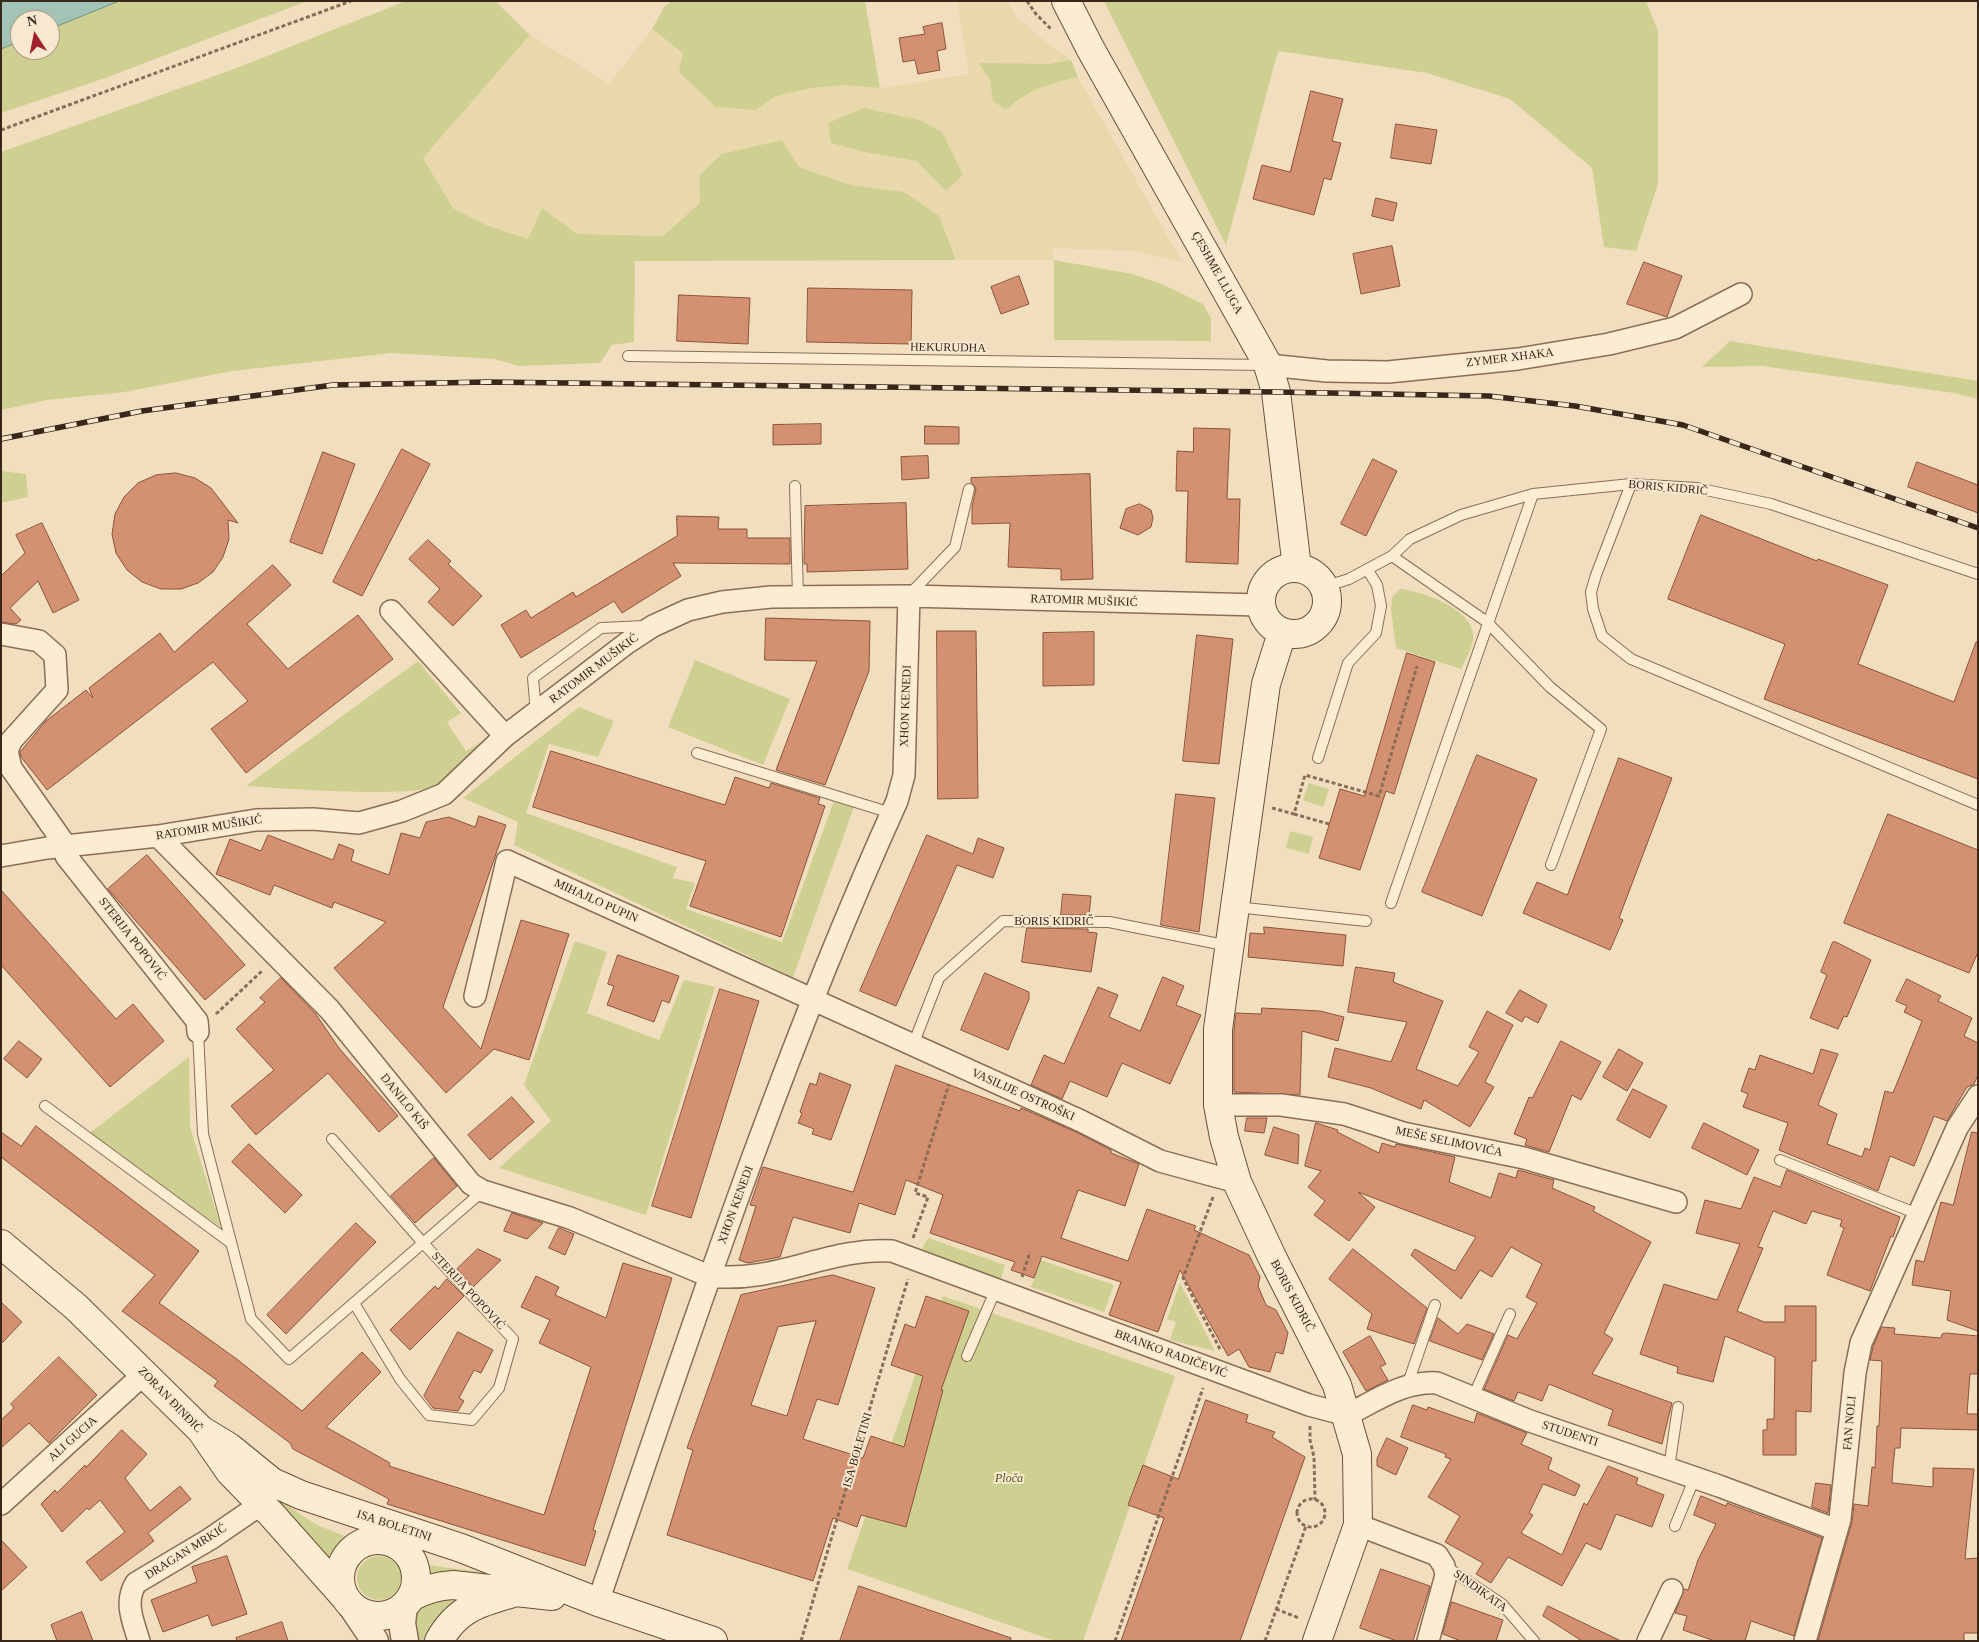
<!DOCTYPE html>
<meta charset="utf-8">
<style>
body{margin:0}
#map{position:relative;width:1979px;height:1642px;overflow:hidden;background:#f1debf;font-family:Georgia,serif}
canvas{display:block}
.frame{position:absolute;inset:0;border:2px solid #3a271b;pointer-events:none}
.north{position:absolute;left:10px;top:10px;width:50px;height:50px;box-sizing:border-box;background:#f8e8cf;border:1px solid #ac9b87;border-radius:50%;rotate:349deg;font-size:14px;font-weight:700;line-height:20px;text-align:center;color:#3a271b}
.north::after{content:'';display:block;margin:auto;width:18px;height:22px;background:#9f212d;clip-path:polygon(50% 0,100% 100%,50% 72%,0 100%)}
</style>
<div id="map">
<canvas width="1979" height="1642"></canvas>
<div class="frame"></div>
<div class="north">N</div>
</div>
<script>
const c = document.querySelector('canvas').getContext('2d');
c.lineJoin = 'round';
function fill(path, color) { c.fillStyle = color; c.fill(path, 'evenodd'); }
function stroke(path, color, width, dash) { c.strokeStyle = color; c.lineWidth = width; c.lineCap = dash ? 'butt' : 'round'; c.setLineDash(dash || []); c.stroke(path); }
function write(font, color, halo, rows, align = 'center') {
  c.font = font + ' Georgia,serif'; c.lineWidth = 4; c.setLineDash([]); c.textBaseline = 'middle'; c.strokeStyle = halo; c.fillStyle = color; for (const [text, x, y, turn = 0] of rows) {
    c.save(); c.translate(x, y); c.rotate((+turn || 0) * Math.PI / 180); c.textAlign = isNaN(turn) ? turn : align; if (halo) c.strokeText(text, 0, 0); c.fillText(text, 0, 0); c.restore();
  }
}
fill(new Path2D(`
 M957,1H1007L1016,16L1037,35L1071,60L1078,77L1182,262L1133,251L1052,248L1054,260H956L939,216L904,192L851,185L799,167L699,176L700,203L663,236L577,234L542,208L528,240L486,225L453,208L423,158L530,35L609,84L652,29L756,110L776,96L813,88L844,85L880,88L969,74Z`), '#e8d8ab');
fill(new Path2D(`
 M119,1H307L108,77L1,113V49L20,41V50H50V29Z
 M406,1H495L530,35L423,158L453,208L486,225L528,239L542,208L577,234L663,236L700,203L699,176L722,154L782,140L799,167L851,185L904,192L939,216L956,260L635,261L634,342L612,345L600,363L519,366L494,359L392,353L232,371L124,392L47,400L1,410V152L234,69Z
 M672,1H865L880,88L844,85L813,88L776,96L756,110L716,107L679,72L683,53L652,29L664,7Z
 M1104,1H1646L1658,31V184L1636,251L1604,247L1592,168L1510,99L1427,73L1278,51L1226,245Z
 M1071,60L1078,77C1050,83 1027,90 1006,110L993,101L990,80L979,63L1049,64Z
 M864,108L920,120L942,132L963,175L946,191L917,161L865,152L831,143L828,123Z
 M1054,260L1132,274L1162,284L1203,304L1211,318V341L1054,340Z
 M1730,341L1978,381V399L1954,393L1762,366L1702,367Z
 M1,471L26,474L28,497L1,503Z
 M1400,589C1422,591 1478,610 1473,640C1471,650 1465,660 1461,669L1396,648L1391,610L1392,597Z
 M695,660L790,699L763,765L668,727Z
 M418,661L461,713L447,722L466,751L480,743L484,746C469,758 454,775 437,785C412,799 281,788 246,786Z
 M579,707L614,721L598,757L549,744L526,813L677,867L673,878L695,883L686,909L782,942L834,801L854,807L793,977L514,845L518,822L463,798Z
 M1309,783L1329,789L1323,807L1303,800Z
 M1290,831L1313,837L1309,854L1286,848Z
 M575,941L607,952L587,1013L659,1040L684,980L715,987L646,1215L499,1168L551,1121L524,1085Z
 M189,1057L190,1127L221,1227L87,1135Z
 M928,1238L1005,1265L999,1285L919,1254Z
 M1041,1260L1114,1285L1104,1312L1031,1287Z
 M1180,1283L1215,1351L1170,1340L1176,1322L1167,1319Z
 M943,1296L1175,1376L1083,1641H1055L847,1569Z
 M266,1491L315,1524L349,1538L329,1567Z
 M357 1578a22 22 0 1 1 44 0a22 22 0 1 1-44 0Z
 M426,1565L483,1572L482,1581L428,1576Z
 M473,1593L430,1641H413L417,1605Z`), '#ced092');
const water = new Path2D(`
 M1,1H119L50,29V20H20V41L1,49Z`);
fill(water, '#a2c3b6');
stroke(water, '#699184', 1);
const building = new Path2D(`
 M942,23L946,49L937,51L940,70L918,74L915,60L903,62L899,38L925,34L923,27Z
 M1311,91L1343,99L1332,141L1341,143L1331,180L1324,178L1314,215L1253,199L1262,165L1290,172Z
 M1396,124L1437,130L1431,164L1391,158Z
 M1376,198L1397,203L1393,221L1372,216Z
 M1392,246L1400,286L1361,294L1353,254Z
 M1644,262L1682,276L1667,317L1627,304Z
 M1019,276L1029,304L1001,314L991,287Z
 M808,288L912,290L911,344L807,342Z
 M679,295L750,298L748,344L677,341Z
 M821,424V444L773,445V425Z
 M925,426L959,427V444H925Z
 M1194,428L1230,429L1227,499H1240L1238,564L1186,562L1188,491H1176L1177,451L1193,452Z
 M402,449L430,464L362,596L333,582Z
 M323,452L355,464L322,554L290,542Z
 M928,456L929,478L902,480L901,457Z
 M1373,459L1397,471L1366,536L1341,524Z
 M1917,462L1978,485V513L1908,487Z
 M176,473L195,478L211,488L238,523L228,520L229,539L223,557L213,572L198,583L181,589H161L142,582L127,570L116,553L112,534L115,514L124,497L138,483L156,475Z
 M1090,474L1093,579L1061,580V569L1008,567L1010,523L972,524V507L976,488L971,482V478Z
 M906,503L908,569L807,572V564H804L805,506Z
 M1140,504L1151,510L1153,518L1151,527L1138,535L1120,528L1126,509Z
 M1701,515L1817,561L1818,559L1888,585L1858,664L1954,702L1976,642H1978V779L1764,699L1785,644L1668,599Z
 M677,516L719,517L718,529H747V538H790V564L673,563L681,576L622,613L614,601L521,658L501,625L526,610L531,618L573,592L576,597L677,536Z
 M42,523L79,600L53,613L38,581L10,608L21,620L16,624L1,622V576L25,553L16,535Z
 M428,540L451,561L448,564L482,596L453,626L428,602L440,589L409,559Z
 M273,565L291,585L247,624L288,669L358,615L393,659L246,773L211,729L248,701L213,662L47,790L21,757L20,752L46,721L86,690L93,698L89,688L160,633L174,652Z
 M766,618L870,621L869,671L825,785L776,770L817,661L765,660Z
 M937,631H976L978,798L938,799Z
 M1094,632V685L1043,686V633Z
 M1197,635L1233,639L1219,764L1183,761Z
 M1407,653L1435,662L1394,794L1386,791L1360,870L1319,858L1340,789L1364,796Z
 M551,751L725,805L735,777L769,788L771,783L820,798L818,804L825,806L781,937L690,906L706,861L533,807Z
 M1477,755L1537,779L1482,916L1422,892Z
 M1619,758L1672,778L1619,918L1623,920L1610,950L1523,913L1537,882L1567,895Z
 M1176,794L1215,798L1199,932L1161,925Z
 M1888,814L1978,850V952L1969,973L1844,923Z
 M479,816L506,825L443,1007L481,1049L521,920L569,934L529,1060L494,1049L446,1093L334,968L386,922L334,902L332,908L274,885L270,895L216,874L230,839L261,851L268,835L333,860L339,844L354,850L351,861L389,875L401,833L420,838L426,822L449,817L475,827Z
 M927,835L973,854L978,838L1004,848L993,878L957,865L896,1006L860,991Z
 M147,855L245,965L205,1000L108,889Z
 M1,890L116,1019L133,1004L164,1041L110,1087L1,965Z
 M1063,894L1091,896L1089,915H1061Z
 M1264,927L1346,935L1343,966L1248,957L1250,933L1264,934Z
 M1027,928L1088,929V932L1097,933L1091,972L1022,962Z
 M1833,942H1836L1871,960L1847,1017L1844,1016L1838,1029L1810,1018L1827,975L1821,972Z
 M618,955L679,976L669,1003L662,1000L654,1022L607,1005L614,986L608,984Z
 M1356,967L1395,973L1393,982L1443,1001L1416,1069L1458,1086L1479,1052L1469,1047L1487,1011L1513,1025L1485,1082L1494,1087L1470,1127L1424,1100L1421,1109L1371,1088L1328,1077L1335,1048L1391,1062L1407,1022L1348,1012Z
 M985,973L1029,992V999L1008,1050L961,1030Z
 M1163,977L1184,986L1176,1005L1201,1015L1170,1084L1122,1063L1107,1097L1070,1081L1062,1099L1031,1085L1044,1055L1064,1064L1098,987L1118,995L1109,1017L1140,1031Z
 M281,978L315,1013L339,1048L398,1116L379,1132L328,1073L256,1135L231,1106L274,1070L236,1029L265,1002L260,998Z
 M1907,979L1941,996L1938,1001L1972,1018L1964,1036L1978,1043V1075L1974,1084L1967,1087L1947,1121L1934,1116L1914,1166L1890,1156L1878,1191L1779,1150L1788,1123L1743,1107L1748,1094L1741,1091L1749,1068L1755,1070L1760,1055L1813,1074L1821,1049L1838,1054L1818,1105L1837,1114L1827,1144L1862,1157L1865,1148L1870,1150L1885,1091L1893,1093L1922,1021L1904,1012L1907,1006L1896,1001Z
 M720,989L759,1001L691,1218L652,1206Z
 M1520,990L1547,1005L1538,1023L1525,1016L1522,1022L1506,1013Z
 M1262,1008L1320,1011L1344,1017L1338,1041L1302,1031L1300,1095L1234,1092V1030L1236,1013L1261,1014Z
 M19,1041L42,1059L27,1078L4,1059Z
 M1561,1041L1601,1062L1581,1100L1572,1095L1549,1152L1525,1145L1527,1139L1514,1134L1529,1097L1532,1098Z
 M1619,1049L1643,1063L1627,1091L1603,1077Z
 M896,1065L1020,1111L1021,1108L1076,1132L1111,1150V1153L1139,1164L1125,1206L1078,1190L1061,1238L1128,1261L1147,1209L1196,1226L1194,1230L1249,1255L1260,1277L1258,1286L1266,1305L1276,1310L1288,1333L1283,1354L1276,1352L1270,1372L1249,1367L1239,1349L1228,1356L1180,1270L1158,1332L1109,1315L1121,1282L1042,1256L1034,1278L1011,1270L1015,1262L930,1233L943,1195L906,1180L895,1215L859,1203L850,1233L793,1217L780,1257L748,1263L739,1260L756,1206L750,1205L763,1167L853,1192Z
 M820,1073L851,1085L831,1140L812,1134L814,1129L798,1123L802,1113L800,1112L810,1083L816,1085Z
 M1633,1089L1667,1106L1650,1138L1617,1120Z
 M512,1097L534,1122L490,1160L468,1135Z
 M1247,1118H1267L1264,1133L1245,1131Z
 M1316,1123L1338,1130L1337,1132L1379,1153L1382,1143L1395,1147L1396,1144L1455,1157L1449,1182L1491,1198L1499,1173L1516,1178L1518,1170L1554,1180L1552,1188L1595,1207L1593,1211L1651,1242L1604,1333L1613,1339L1592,1374L1672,1403L1662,1444L1608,1425L1613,1410L1549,1384L1542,1401L1518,1392L1514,1401L1484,1389L1508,1335L1517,1339L1537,1303L1526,1297L1542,1264L1511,1247L1492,1277L1480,1270L1461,1299L1411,1255L1415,1249L1455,1271L1476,1237L1358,1192L1375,1207L1349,1241L1314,1215L1325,1201L1308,1187L1321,1171L1305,1166Z
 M1704,1123L1759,1150L1747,1175L1692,1148Z
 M36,1126L199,1251L159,1303L238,1360L302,1411L362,1352L381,1372L326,1427L390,1463L389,1466L544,1515L591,1367L539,1343L550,1320L521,1307L536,1276L559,1287L555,1295L606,1318L623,1263L672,1278L593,1530L596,1531L585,1566L387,1504L389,1499L293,1449L290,1443L214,1386L218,1381L122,1311L155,1275L1,1157V1132L21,1146Z
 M1274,1127L1299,1135L1298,1164L1265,1155Z
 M1972,1132L1978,1133V1331L1947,1320L1951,1291L1912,1285L1916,1260L1924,1262L1941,1202L1953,1205Z
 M249,1144L302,1195L285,1213L232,1162Z
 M434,1158L457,1186L415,1223L391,1196Z
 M1787,1170L1900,1217L1893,1237L1891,1236L1870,1291L1827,1275L1844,1228L1840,1226L1842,1220L1812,1211L1806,1224L1773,1211L1758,1247L1763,1248L1737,1311L1764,1322H1785V1306H1816V1361H1812L1811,1412L1796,1411V1455H1763V1430H1767V1419H1774L1775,1357L1725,1336L1713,1382L1677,1373L1678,1367L1640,1354L1664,1284L1717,1300L1740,1244L1696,1233L1705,1200L1741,1209L1754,1177L1780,1187Z
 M512,1213L543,1223L527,1239L504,1231Z
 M356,1223L376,1242L286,1334L267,1315Z
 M559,1228L574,1234L565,1255L549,1248Z
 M478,1249L501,1260L473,1287L457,1269Z
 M1353,1249L1427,1308L1414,1344L1367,1329L1372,1314L1329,1279Z
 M833,1275L875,1288L838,1405L817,1399L803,1439L863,1458L871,1436L904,1447L923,1376L891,1365L905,1324L915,1328L926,1296L969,1311L941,1390H943L906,1527L861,1515L857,1527L833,1518L813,1581L667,1535L693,1450L687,1448L741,1295ZM816,1321L787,1416L751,1405L778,1327Z
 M447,1279L464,1296L410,1350L390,1330L435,1286L438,1289Z
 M1,1302L22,1322L1,1344Z
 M1438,1318L1458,1334L1467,1324L1494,1334L1482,1360L1430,1341Z
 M1882,1327L1895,1328L1894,1334L1941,1338L1942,1334L1946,1333L1978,1336V1374H1970L1967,1414H1978V1430L1901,1428L1900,1448H1895L1893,1466L1892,1483L1933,1487V1468L1974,1469L1965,1559L1978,1558V1633H1964V1641H1818L1852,1522L1854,1504L1868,1506L1872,1467L1875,1468L1877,1426H1879L1882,1361L1870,1360L1873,1347Z
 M458,1332L493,1350L481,1373L474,1370L459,1398L464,1401L458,1411L433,1408L424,1396Z
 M1370,1336L1386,1364L1380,1367L1388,1380L1366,1391L1343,1352Z
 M59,1357L97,1395L49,1443L29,1423L1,1448V1420L14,1408L11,1404Z
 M1206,1400L1248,1415L1246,1422L1275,1432L1272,1437L1305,1457L1240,1641H1121L1164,1518L1128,1505L1143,1465L1178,1479Z
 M1413,1405L1427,1410L1428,1407L1474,1423L1477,1413L1527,1433L1521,1444L1552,1458L1548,1469L1580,1485L1575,1496L1543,1484L1529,1513L1533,1515L1521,1533L1562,1555L1584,1503L1587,1505L1608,1466L1638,1478L1636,1484L1664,1495L1652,1527L1616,1514L1601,1550L1586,1543L1562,1586L1508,1557L1491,1583L1476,1574L1483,1563L1445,1542L1460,1516L1428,1497L1451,1459L1445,1457L1446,1454L1401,1437Z
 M122,1430L147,1454L125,1478L150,1511L180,1486L191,1499L148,1533L154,1541L101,1581L86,1562L125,1532L100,1500L89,1510L87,1508L62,1532L41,1504L55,1490L57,1493L85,1465L86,1467Z
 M1387,1438L1408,1448L1396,1475L1377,1466V1459Z
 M1816,1483L1831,1485L1828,1513L1812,1507Z
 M1701,1496L1726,1506L1727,1503L1822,1538L1794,1636L1751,1621L1745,1641H1715L1683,1630L1687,1616L1675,1613L1684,1589L1688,1590L1698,1560L1716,1524L1694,1515Z
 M1,1540L27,1567L1,1591Z
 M227,1556L247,1614L212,1626L208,1615L163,1632L151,1600L197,1582L192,1567Z
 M1381,1569L1430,1586L1413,1641H1397L1360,1628Z
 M859,1586L1011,1638V1641H840Z
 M1452,1602L1503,1620L1496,1641H1461L1443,1634Z
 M1548,1606L1621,1641H1582L1543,1616Z
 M82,1612L93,1641H57L51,1625Z
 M282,1622L288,1641H237L236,1638Z`);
fill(building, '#d39171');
stroke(building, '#8c5339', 1);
const service = new Path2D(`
 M628,356L1264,365
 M1631,484L1596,575L1591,592L1593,609L1602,636L1631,659L1978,805
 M795,486L798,597
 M1392,556L1487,622L1550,687L1601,729L1551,865
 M1324,587L1349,579L1392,556L1410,539L1461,515L1533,494L1631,484L1697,488L1771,504L1978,574
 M909,595L955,547L969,489
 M536,713L533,678L601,628L645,626
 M697,753L891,813
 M1318,758L1348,663L1376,633L1381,606L1377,585L1367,569
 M1391,903L1533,494
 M1236,907L1366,921
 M198,1032L203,1134L251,1319L289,1359L483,1191
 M913,1045L939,978L1003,921L1109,922L1229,946
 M45,1106L231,1243
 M332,1139L423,1243L513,1339L499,1388L472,1420L429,1415L400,1379L354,1303
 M1780,1160L1918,1214
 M967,1356L996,1289
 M1407,1386L1435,1305
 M1473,1397L1510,1314
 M1669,1468L1678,1407
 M1675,1526L1695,1477
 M1445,1566L1502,1604L1534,1641`);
const minor = new Path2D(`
 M1268,365L1327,371L1388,372L1518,359L1609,344L1675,328L1741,294
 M391,611L505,736
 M1,634L39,641L55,655L57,690L11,741L7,751L11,768L66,846V856L197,1021L198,1032
 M158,836L330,1010L471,1184L483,1191L570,1218L709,1276C776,1284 828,1247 892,1251L1309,1405L1347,1415C1377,1400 1403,1381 1437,1383L1530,1421L1719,1486L1837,1530
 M1,856L47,848L158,836L256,820L313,819L359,823L402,811L444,794L505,736L627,643L653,626L688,610L722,602L771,597L909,596L1260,605
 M475,996L507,861L1081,1121L1160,1161L1237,1182
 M1218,1105H1281L1344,1114L1403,1133L1524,1158L1676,1202
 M1,1504L145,1373
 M1358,1525L1437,1555L1444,1566L1446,1575L1428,1641
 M598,1602C690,1333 779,1061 897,801L904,775L909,596
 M139,1641C133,1621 124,1602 136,1583L210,1539L261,1504
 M1648,1641L1672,1590
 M1805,1641L1840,1519L1855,1373L1861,1343L1957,1128L1978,1096`);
const tertiary = new Path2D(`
 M352,1607L375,1641
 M404,1607L402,1623L405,1641`);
const secondary = new Path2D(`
 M1066,1L1090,48L1268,365L1276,392L1297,568
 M1261 601a33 33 0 1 1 66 0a33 33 0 1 1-66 0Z
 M1282,633L1266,684L1218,1029V1105L1224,1137L1237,1182L1272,1257L1337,1385L1357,1454L1358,1525L1317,1641
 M1,1244L76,1307L201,1430L230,1472L272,1515L343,1595
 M201,1430L229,1447L272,1482L301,1495L461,1548L598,1602L713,1641
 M340 1578a38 38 0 1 1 76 0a38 38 0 1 1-76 0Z
 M411,1597C425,1589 437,1586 453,1585L552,1596
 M439,1641C456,1610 477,1603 510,1594`);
stroke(service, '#8b6d56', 12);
stroke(minor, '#8b6d56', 24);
stroke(tertiary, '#8b6d56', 29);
stroke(secondary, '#6d4e39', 30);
stroke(new Path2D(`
 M1027,1L1036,14L1051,29
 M1,130L351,1
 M1272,808L1294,814L1305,775L1379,796L1417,666
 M1294,814L1329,824
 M216,1014L263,970
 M1213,1197L1183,1278L1220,1349
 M913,1238L928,1197L915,1193L949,1084
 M1022,1277L1030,1252
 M1310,1426V1440L1314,1457L1315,1500
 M1297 1513a14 14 0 1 1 28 0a14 14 0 1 1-28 0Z
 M1276,1609L1299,1618
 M801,1641L908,1279
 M1115,1641L1203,1388
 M1265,1641L1306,1526`), '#8b6d56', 3, [4, 2.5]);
stroke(service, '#fbecd2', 10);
stroke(minor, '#fbecd2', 21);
stroke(tertiary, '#fbecd2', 26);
stroke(secondary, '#fbecd2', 28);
const rail = new Path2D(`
 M1,439L142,411L333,385L488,382L1276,392L1489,396L1575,406L1683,425L1978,528`);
stroke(rail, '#3a271b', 5.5);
stroke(rail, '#f8e8cf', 4, [11]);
write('12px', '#3a271b', '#f8e8cf', [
 ["ÇESHME LLUGA",1217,273,61],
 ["HEKURUDHA",948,348,1],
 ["ZYMER XHAKA",1510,358,-7],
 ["BORIS KIDRIČ",1668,488,5],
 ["RATOMIR MUŠIKIĆ",1084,601,2],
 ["RATOMIR MUŠIKIĆ",594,669,-37],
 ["XHON KENEDI",906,706,-88],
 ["RATOMIR MUŠIKIĆ",209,828,-9],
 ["MIHAJLO PUPIN",596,901,24],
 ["BORIS KIDRIČ",1054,922],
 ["STERIJA POPOVIĆ",132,939,52],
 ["VASILIJE OSTROŠKI",1023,1095,24],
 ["DANILO KIŠ",404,1102,51],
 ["MEŠE SELIMOVIĆA",1449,1142,12],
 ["XHON KENEDI",736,1205,-70],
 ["STERIJA POPOVIĆ",468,1291,47],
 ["BORIS KIDRIČ",1292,1296,62],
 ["BRANKO RADIČEVIĆ",1171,1354,20],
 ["ZORAN ĐINĐIČ",170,1400,46],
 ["FAN NOLI",1850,1423,-85],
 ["STUDENTI",1570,1434,18],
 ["ALI GUCIA",73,1439,-42],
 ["ISA BOLETINI",858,1450,-74],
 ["ISA BOLETINI",394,1526,18],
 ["DRAGAN MRKIĆ",186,1552,-32],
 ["SINDIKATA",1480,1591,36]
]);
write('italic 12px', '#4f5820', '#f8e8cf', [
 ["Ploča",1009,1479]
]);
</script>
